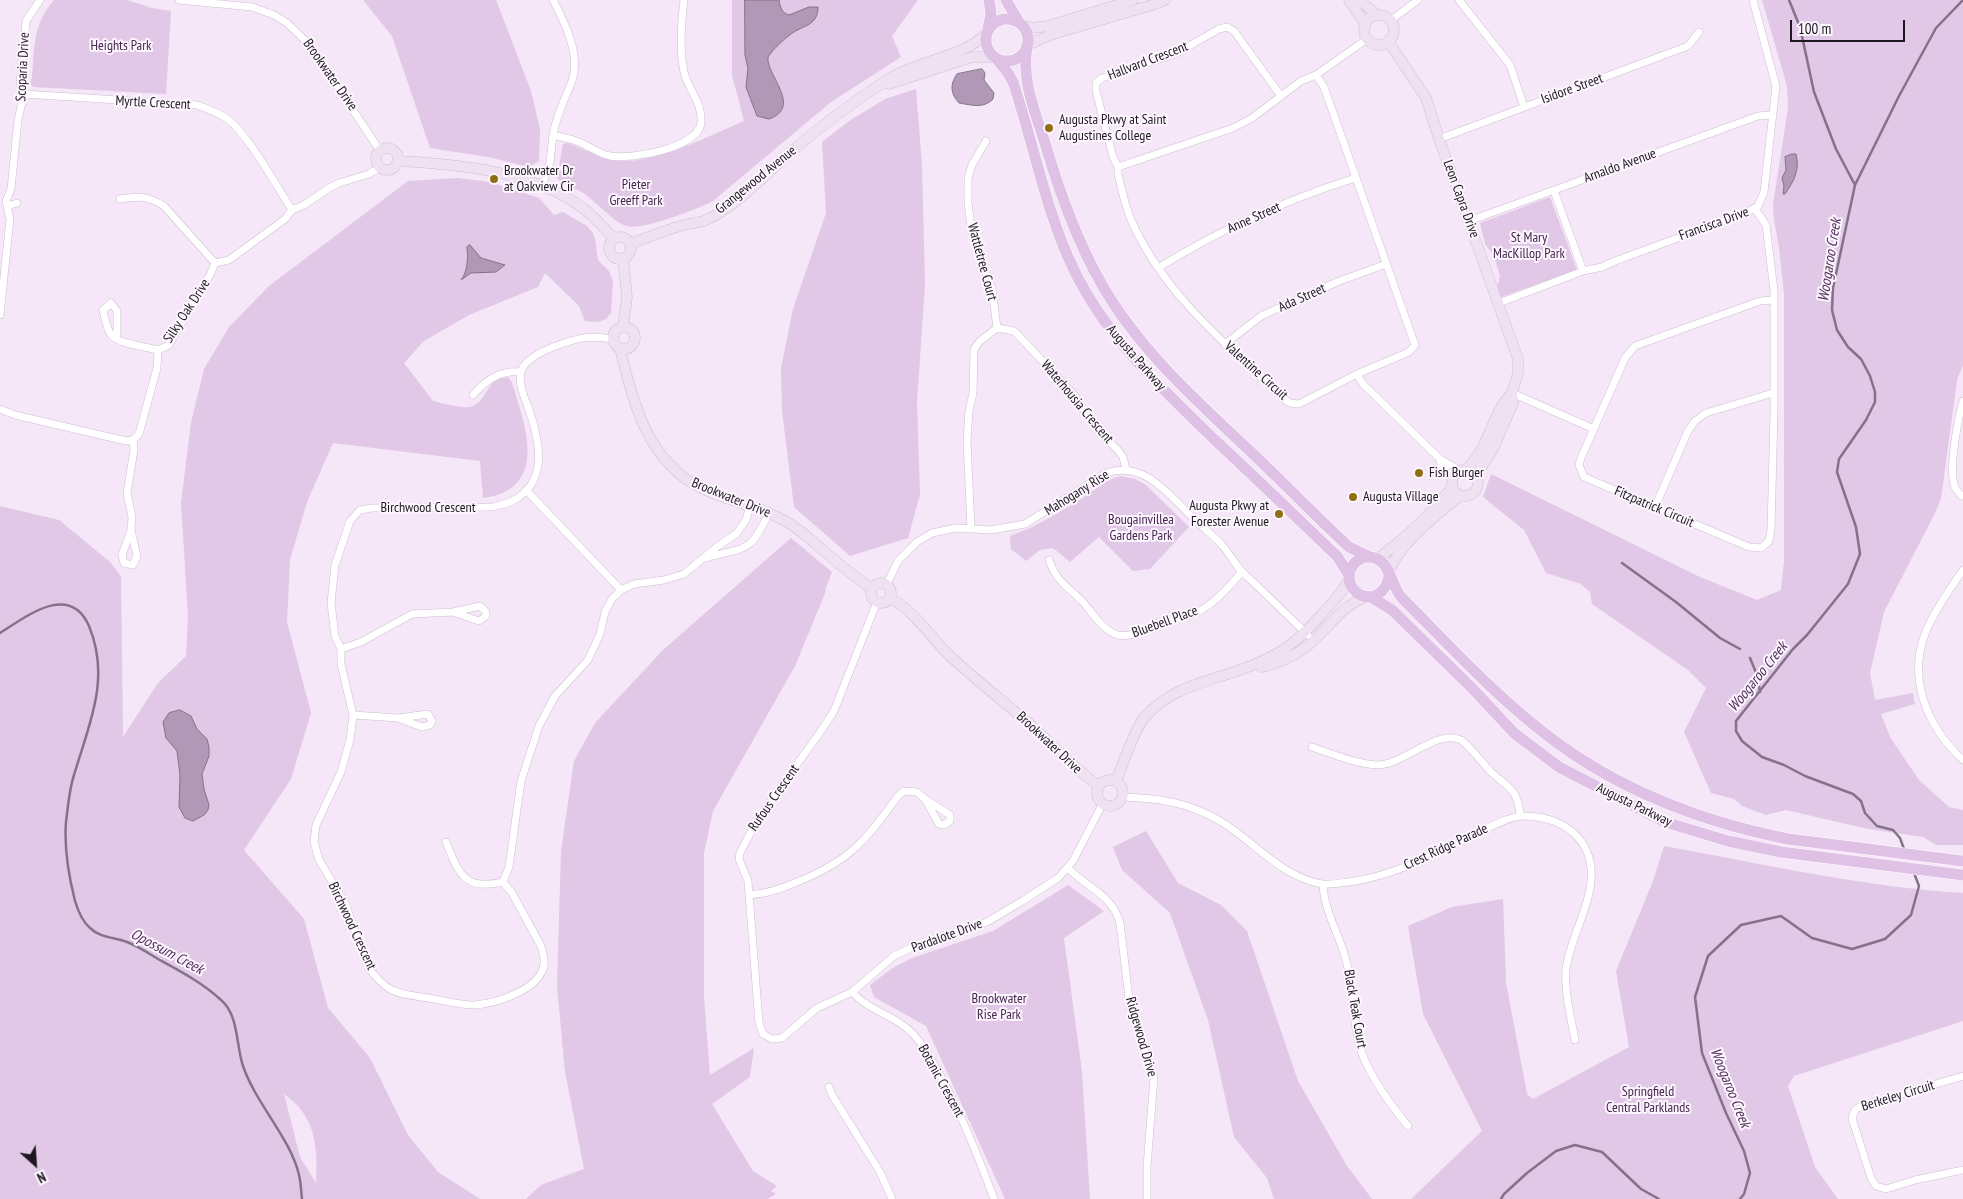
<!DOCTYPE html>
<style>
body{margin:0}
#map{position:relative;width:1963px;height:1199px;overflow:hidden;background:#f5e6f8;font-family:"PT Sans Narrow",sans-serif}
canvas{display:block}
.north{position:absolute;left:10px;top:1139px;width:50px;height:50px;-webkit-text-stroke:4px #fdf6fe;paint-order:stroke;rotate:154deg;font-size:14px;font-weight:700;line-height:20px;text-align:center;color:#1d181f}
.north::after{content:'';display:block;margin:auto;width:18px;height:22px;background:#1d181f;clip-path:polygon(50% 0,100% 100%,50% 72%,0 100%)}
.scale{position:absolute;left:1790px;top:20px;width:115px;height:22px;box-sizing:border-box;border:2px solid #1d181f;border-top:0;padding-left:6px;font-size:15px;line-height:18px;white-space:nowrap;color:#1d181f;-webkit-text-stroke:4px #fdf6fe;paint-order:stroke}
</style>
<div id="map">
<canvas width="1963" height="1199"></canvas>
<div class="north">N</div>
<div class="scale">100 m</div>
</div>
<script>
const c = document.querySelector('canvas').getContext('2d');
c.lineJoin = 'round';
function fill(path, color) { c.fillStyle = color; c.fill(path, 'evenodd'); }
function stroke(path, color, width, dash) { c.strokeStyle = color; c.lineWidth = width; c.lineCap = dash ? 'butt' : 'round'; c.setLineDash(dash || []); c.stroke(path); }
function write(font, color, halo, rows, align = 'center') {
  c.font = font + ' "PT Sans Narrow",sans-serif'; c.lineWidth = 4; c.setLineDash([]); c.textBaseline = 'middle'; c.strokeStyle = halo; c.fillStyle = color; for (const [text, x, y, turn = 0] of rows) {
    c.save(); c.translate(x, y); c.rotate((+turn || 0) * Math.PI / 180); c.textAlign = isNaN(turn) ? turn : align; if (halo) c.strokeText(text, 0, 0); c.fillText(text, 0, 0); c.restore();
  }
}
fill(new Path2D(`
 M54,0H127L152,8L171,11L166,94L34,87L29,84L32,78C35,46 32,26 54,0Z
 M363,0H496L531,91L540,129L539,161L529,167L488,157L430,148L392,36Z
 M732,0H918L892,36L901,57L831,102L713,201C698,209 641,231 626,226C614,222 597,203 586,195C577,188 565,186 557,178L563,144L568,143C586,150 604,161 623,161C659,162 711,135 744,121L732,75Z
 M1762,0H1963V365L1957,380L1941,499L1933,517L1884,612L1870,673L1875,700L1913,693L1915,704L1881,714L1890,737L1919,780L1949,807L1963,810V845H1936L1923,837L1868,829L1786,810L1766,815L1742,806L1734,799L1711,793L1684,732L1706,688L1688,670L1592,604L1590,592L1581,584L1546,573L1524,530L1483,497L1491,474L1700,577L1757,600L1781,590L1784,561V295L1779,247L1774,220L1773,205L1788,108L1787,86Z
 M916,89L922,165L925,284L917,403L920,495L908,538L850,556L794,507L782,411L781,368L793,309L826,213L822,142L849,121L885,99Z
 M458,178L490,182L539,198L554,215L563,212L587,226L592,232L595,238L598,260L609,271L613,281L611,313L606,319L598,322L585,321L579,306L545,273L538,287L469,315L424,341L404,363L433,401C443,403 465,410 473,406C489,399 487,375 509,378L512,383C525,425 550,489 483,498L480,461L333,443L307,502L290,560L287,622L311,713L291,779L244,850L304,919L328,1008L370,1058L408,1135L438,1172L480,1199H0V506L59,520L110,562L121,576L123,737L158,683L186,656L188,616L181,503L191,423L204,369L229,327L269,286L408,181ZM284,1094C316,1116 318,1147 316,1183L300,1157Z
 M1550,197L1577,270L1501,297L1497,288L1500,276L1494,256L1485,244L1480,223Z
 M1121,476L1135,479L1146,485L1189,527L1150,569L1133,571L1099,537L1070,562L1053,548L1040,550L1026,561L1011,549L1010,536C1038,526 1062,511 1087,495C1099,487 1107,479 1121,476Z
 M791,538L832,572L825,590L826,591L795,666L713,811L704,853V998L710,1075L754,1048L750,1077L712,1104L753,1171L777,1186L771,1191L776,1194L767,1199H526L541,1185L584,1169L565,1072L557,986L561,851L574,761L595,723L663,650Z
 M1146,831L1178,883L1221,905L1247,931L1298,1081L1347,1166L1372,1199H1274L1267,1178L1234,1137L1208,1020L1170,913L1122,870L1113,847Z
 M1664,846C1764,864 1863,887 1963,893V1021L1794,1076L1788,1086L1815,1167L1838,1199H1411L1482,1131L1423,1014L1408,926L1452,907L1503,899L1506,983L1527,1094L1533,1099L1629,1047L1616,971L1653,881Z
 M1068,885L1104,911L1064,938L1082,1072L1090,1199H1005L926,1026L874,997L870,985L891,969L912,958L993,931Z`), '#e0c8e6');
const water = new Path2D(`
 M745,0H779C780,7 782,13 789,15L809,7H818C818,26 803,25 791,34C783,40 774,48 768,57C766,75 803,107 769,119L757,116L746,87L748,68L745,55Z
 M982,69L985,73L984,80L994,93L993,99C983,109 972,105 959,103C950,93 950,84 957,74Z
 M1792,154H1796C1800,170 1794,181 1785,194H1783L1784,186L1782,178L1786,170L1785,157Z
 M470,245L481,258L505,265L496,272L471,273L461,280C468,271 468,258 467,247Z
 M180,710L191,716L197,729L207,739L209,747V756L202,774L204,789L209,805L208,810L204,815L193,821L185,818L179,807L180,775L177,751L166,738L163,722L169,713Z`);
fill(water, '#b198b7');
stroke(water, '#857289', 1);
stroke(new Path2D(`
 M1789,0L1800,27L1814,92L1836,149L1855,185
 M1622,563L1676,602L1720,638L1740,649
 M0,633C27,616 70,582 89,626C111,679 89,724 74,775C69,790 68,807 66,822C64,847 69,877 75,901C78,911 82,921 90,928C100,938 115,937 127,942C138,946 148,953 158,959C180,971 203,983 221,1000C239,1015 236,1046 243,1066C256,1104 291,1139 299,1175C301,1183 301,1191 302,1199
 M1750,658L1757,675L1760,692
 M1904,849L1900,838L1893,830L1877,826L1865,813L1861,801L1853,794L1805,776L1784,765L1762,757L1742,741L1736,731V721L1793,649L1807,635L1848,584L1860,554L1856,527L1837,472L1839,459L1866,420L1875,402V392L1870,376L1861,359L1848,347L1837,330L1832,310L1833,288L1855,185L1899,96L1936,28L1963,0
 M1501,1199L1504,1194L1527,1173L1556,1151L1575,1145L1602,1152L1641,1189L1659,1199
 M1740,1199L1744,1194L1750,1173L1744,1151L1726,1113L1702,1053L1695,997L1708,956L1741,925L1781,916L1812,938L1852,949L1885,939L1911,915L1919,886L1914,873`), '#857289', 2.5);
const street = new Path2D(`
 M179,0L252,7L274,15L287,23L310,45L380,151
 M1459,0L1510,65L1524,107
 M1391,20L1418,0
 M1316,75L1301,81L1252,118L1233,128L1118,167V174C1122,190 1125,207 1132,222C1164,294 1228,346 1285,400L1290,403L1299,404L1357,374L1409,352L1415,345L1324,87L1316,75L1367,39
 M24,94L197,105C207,109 217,112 226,118C246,131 277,187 292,210
 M553,135C556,115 565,99 572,81C581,55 565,23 553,0
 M1439,139L1688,46L1699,32
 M986,141L972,165L968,178V202L971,228L981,262L992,288L997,328
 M1118,167L1113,157L1096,91V83L1102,78L1175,54L1219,29L1227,27L1234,31L1281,96
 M542,187L550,162L553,135C562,137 571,139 579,142C589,146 599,154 610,156C631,160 698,148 701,123C703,104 688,89 684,72C679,49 681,24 684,0
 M1554,191L1583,271
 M120,199C139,196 148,196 164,206L215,263
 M7,206L17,203
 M1755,209L1766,225L1774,291V413L1771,530L1769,541L1761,548L1749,547L1584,477L1579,465L1581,458L1625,358L1635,346L1760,301L1773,300
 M1469,221L1758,116L1772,115
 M1158,268C1219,230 1286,200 1355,178
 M1499,303L1583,271L1602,267L1615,261L1746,213L1758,206L1764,192L1776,86L1753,0
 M0,315L10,219L6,201L11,189L18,120L24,94L20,84L26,21L40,0
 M117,338V311L111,303L103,310C105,318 106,329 112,336C120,344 147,347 158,350
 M613,339C587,335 577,338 553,347C543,351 524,360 521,372C518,384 525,399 529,410C540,441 549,483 512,501C506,504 499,505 493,507L372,508L360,510L350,521L335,565L331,603L335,636L341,649V664L353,715L350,740L341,772L316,825L314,842L319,860L345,903L368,967C374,975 381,984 390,989C400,995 416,996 428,998C442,1000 459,1005 473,1005C495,1004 540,990 544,965C545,959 543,953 541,946L512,893L503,882L509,867L521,781L539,726L555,696L588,660L600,634L605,612L612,599L621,590L634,584L664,580L684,574L718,546L736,534L746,520L750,505
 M1225,344L1261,316L1337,282L1386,264
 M1357,374L1363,384L1440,459L1461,471
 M1512,393L1594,429
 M473,395C486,380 500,370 521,372
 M1963,401C1958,418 1949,467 1954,484C1955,489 1959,494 1963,496
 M0,409L15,415L122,440C130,442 134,440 139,434L157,368L158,350L169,345L203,285L210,275L215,263L229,260L285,219L292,210L304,205L329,188L339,183L369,174L380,167
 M1440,459L1441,464L1452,479
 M526,490L621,590
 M1655,507L1688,431L1695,421L1706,413L1773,393
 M971,529L967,440L969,411L973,393L974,349L980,341L997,328L1014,331L1055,374L1075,396L1088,416L1105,438L1117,449L1123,457L1126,469
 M131,530L122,555L124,563L133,565L137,556L131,530L132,517L127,493L134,450L133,440
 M706,558C746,546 750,555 769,512
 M1049,560C1056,581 1067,586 1082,601C1092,612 1101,628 1115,634C1130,640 1145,628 1158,623C1168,619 1178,620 1188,616C1210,609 1227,589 1241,573
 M1963,570C1950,589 1936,608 1927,629C1906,677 1927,727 1963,760
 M887,584L898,561L917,542L932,533L956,528L991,530L1025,524L1106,473C1145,460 1169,495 1194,519C1203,528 1214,536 1222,545C1234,559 1236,569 1251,580L1308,635
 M877,602L834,711L821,731L757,820L740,853L739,859L748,881L759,1023L763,1034L772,1039L782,1038L817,1008L852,992L894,956L923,942L987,922L1024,900L1058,878L1073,861L1103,803
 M341,649L361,642L412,614L453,612L480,606L486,612V616L479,621L453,612
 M353,715L398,718L428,714L432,721L430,725L422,727L398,718
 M1312,747C1333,754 1356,764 1378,765C1403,765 1438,728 1461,740C1469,745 1482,763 1490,771C1508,788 1518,788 1520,816
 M1122,797C1158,798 1188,802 1220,821C1254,841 1281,877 1322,884C1330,885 1340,883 1349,882C1394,876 1435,854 1475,834C1488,828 1511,815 1525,816C1567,817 1598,843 1590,889C1585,916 1570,941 1566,969C1564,992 1571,1017 1575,1040
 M446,842C459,874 464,891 503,882
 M1068,868C1087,888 1112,894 1120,923L1130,1007L1154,1078L1147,1166V1199
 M1323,884C1324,912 1341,937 1347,964C1354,990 1352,1018 1359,1044C1366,1071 1390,1104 1408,1126
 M749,895C767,894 781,889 797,882C850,861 865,841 898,796L904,791L917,792L925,799L950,815V821L944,825L939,824L925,799
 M852,992C869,1011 897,1016 914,1035C926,1048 934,1065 943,1080C963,1119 979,1158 994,1199
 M1963,1076L1861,1106L1855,1110L1852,1118L1871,1178L1876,1186L1886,1189L1915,1180L1963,1170
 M829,1087L832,1095L880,1172L892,1199`);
const secondary = new Path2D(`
 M1349,0L1365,24
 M1359,0L1377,15
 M1364 30a15 15 0 1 1 30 0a15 15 0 1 1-30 0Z
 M1022,25L1032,28L1048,26L1133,0
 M1388,41L1426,98L1439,139L1518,359V373L1512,393L1513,403L1493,449L1476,476
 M1028,45L1050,35L1152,5L1165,0
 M889,84L972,57H994
 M376 159a11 11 0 1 1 22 0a11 11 0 1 1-22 0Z
 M398,161C457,164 535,171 584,209C595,217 604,229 614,238
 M609 248a11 11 0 1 1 22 0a11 11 0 1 1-22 0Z
 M630,244C648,237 666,230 684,225C691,223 700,223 706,220C733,209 770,171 792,151C823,124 856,100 890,78C920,60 963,57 986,34
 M623,258L627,297L623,327
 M613 338a11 11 0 1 1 22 0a11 11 0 1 1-22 0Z
 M620,348C632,401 648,462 701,488C728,501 758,506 785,521C802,530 815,544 830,556C843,568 857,578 872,589
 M1452 483a13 13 0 1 1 26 0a13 13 0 1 1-26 0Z
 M1465,470C1491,447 1490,415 1512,393
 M1377,559C1404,539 1432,514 1452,487
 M1388,573C1400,543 1435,516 1460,496
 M871 593a10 10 0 1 1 20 0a10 10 0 1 1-20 0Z
 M890,598C916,612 929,636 950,656C976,680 1004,702 1031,725C1053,746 1074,768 1099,786
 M1261,667C1281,663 1298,655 1313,641C1331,625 1343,604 1367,597
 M1097 793a13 13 0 1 1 26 0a13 13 0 1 1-26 0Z
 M1116,781C1122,767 1135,728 1144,718C1169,689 1202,683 1237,671C1280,656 1294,645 1324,612C1334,601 1343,592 1349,579`);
const primary = new Path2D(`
 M1006,0L1019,22
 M986 40a21 21 0 1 1 42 0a21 21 0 1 1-42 0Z
 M988,28L991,14L989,0
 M1027,47C1021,81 1036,114 1046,146C1060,194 1076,239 1101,283C1138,349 1197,401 1251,452C1284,483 1315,516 1349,547L1370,557
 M996,58L1008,73L1013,82C1034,144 1045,210 1074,270C1107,338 1162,389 1216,441C1257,479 1297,518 1337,556L1349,575
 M1389,577C1386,592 1373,602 1359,594C1339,582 1352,551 1375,558C1390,563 1392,587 1402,598C1450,646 1497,698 1552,739C1621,791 1703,822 1788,839L1963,861
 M1371,597L1392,610L1472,688L1514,733L1559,767L1665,822L1728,841L1781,852L1963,875`);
stroke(street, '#cdbed0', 8);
stroke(secondary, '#cdbed0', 11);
stroke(primary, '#fff', 12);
stroke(street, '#fff', 7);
stroke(secondary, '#efe0f2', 10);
stroke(primary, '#dfc1e6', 11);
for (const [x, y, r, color] of [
 [1049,128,5,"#906f14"],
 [494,179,5,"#906f14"],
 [1419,473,5,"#906f14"],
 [1353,497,5,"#906f14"],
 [1279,514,5,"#906f14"]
]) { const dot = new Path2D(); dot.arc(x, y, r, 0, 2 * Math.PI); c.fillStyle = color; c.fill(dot); stroke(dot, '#fdf6fe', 2); }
write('14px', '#47254f', '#fdf6fe', [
 ["Heights Park",121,46],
 ["Pieter",636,185],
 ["Greeff Park",636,201],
 ["St Mary",1529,238],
 ["MacKillop Park",1529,254],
 ["Bougainvillea",1141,520],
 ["Gardens Park",1141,536],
 ["Brookwater",999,999],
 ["Rise Park",999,1015],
 ["Springfield",1648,1092],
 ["Central Parklands",1648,1108]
]);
write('14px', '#1d181f', '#fdf6fe', [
 ["Hallvard Crescent",1148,61,-21],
 ["Scoparia Drive",23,67,-87],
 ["Brookwater Drive",330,75,55],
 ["Isidore Street",1572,89,-20],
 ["Myrtle Crescent",153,103,3],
 ["Arnaldo Avenue",1620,166,-20],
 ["Grangewood Avenue",756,180,-39],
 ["Leon Capra Drive",1461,199,70],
 ["Anne Street",1254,218,-24],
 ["Francisca Drive",1714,224,-20],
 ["Wattletree Court",982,262,75],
 ["Ada Street",1302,298,-24],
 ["Silky Oak Drive",187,311,-57],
 ["Augusta Parkway",1136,358,49],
 ["Valentine Circuit",1256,371,42],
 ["Waterhousia Crescent",1077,402,50],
 ["Mahogany Rise",1077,493,-32],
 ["Brookwater Drive",731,498,22],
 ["Fitzpatrick Circuit",1654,507,23],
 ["Birchwood Crescent",428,508],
 ["Bluebell Place",1165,622,-20],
 ["Brookwater Drive",1049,743,43],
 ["Rufous Crescent",774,798,-55],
 ["Augusta Parkway",1634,805,26],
 ["Crest Ridge Parade",1446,847,-25],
 ["Birchwood Crescent",352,926,65],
 ["Pardalote Drive",947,936,-20],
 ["Black Teak Court",1355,1009,80],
 ["Ridgewood Drive",1141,1037,74],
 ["Botanic Crescent",941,1081,61],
 ["Berkeley Circuit",1898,1096,-17]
]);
write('14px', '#1d181f', '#fdf6fe', [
 ["Augusta Pkwy at Saint",1059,120],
 ["Augustines College",1059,136],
 ["Brookwater Dr",504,171],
 ["at Oakview Cir",504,187],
 ["Fish Burger",1429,473],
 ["Augusta Village",1363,497],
 ["Augusta Pkwy at",1269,506,"right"],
 ["Forester Avenue",1269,522,"right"]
], 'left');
write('italic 15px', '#53305b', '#fdf6fe', [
 ["Woogaroo Creek",1830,260,-81],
 ["Woogaroo Creek",1758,677,-51],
 ["Opossum Creek",167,952,28],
 ["Woogaroo Creek",1730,1088,68]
]);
</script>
